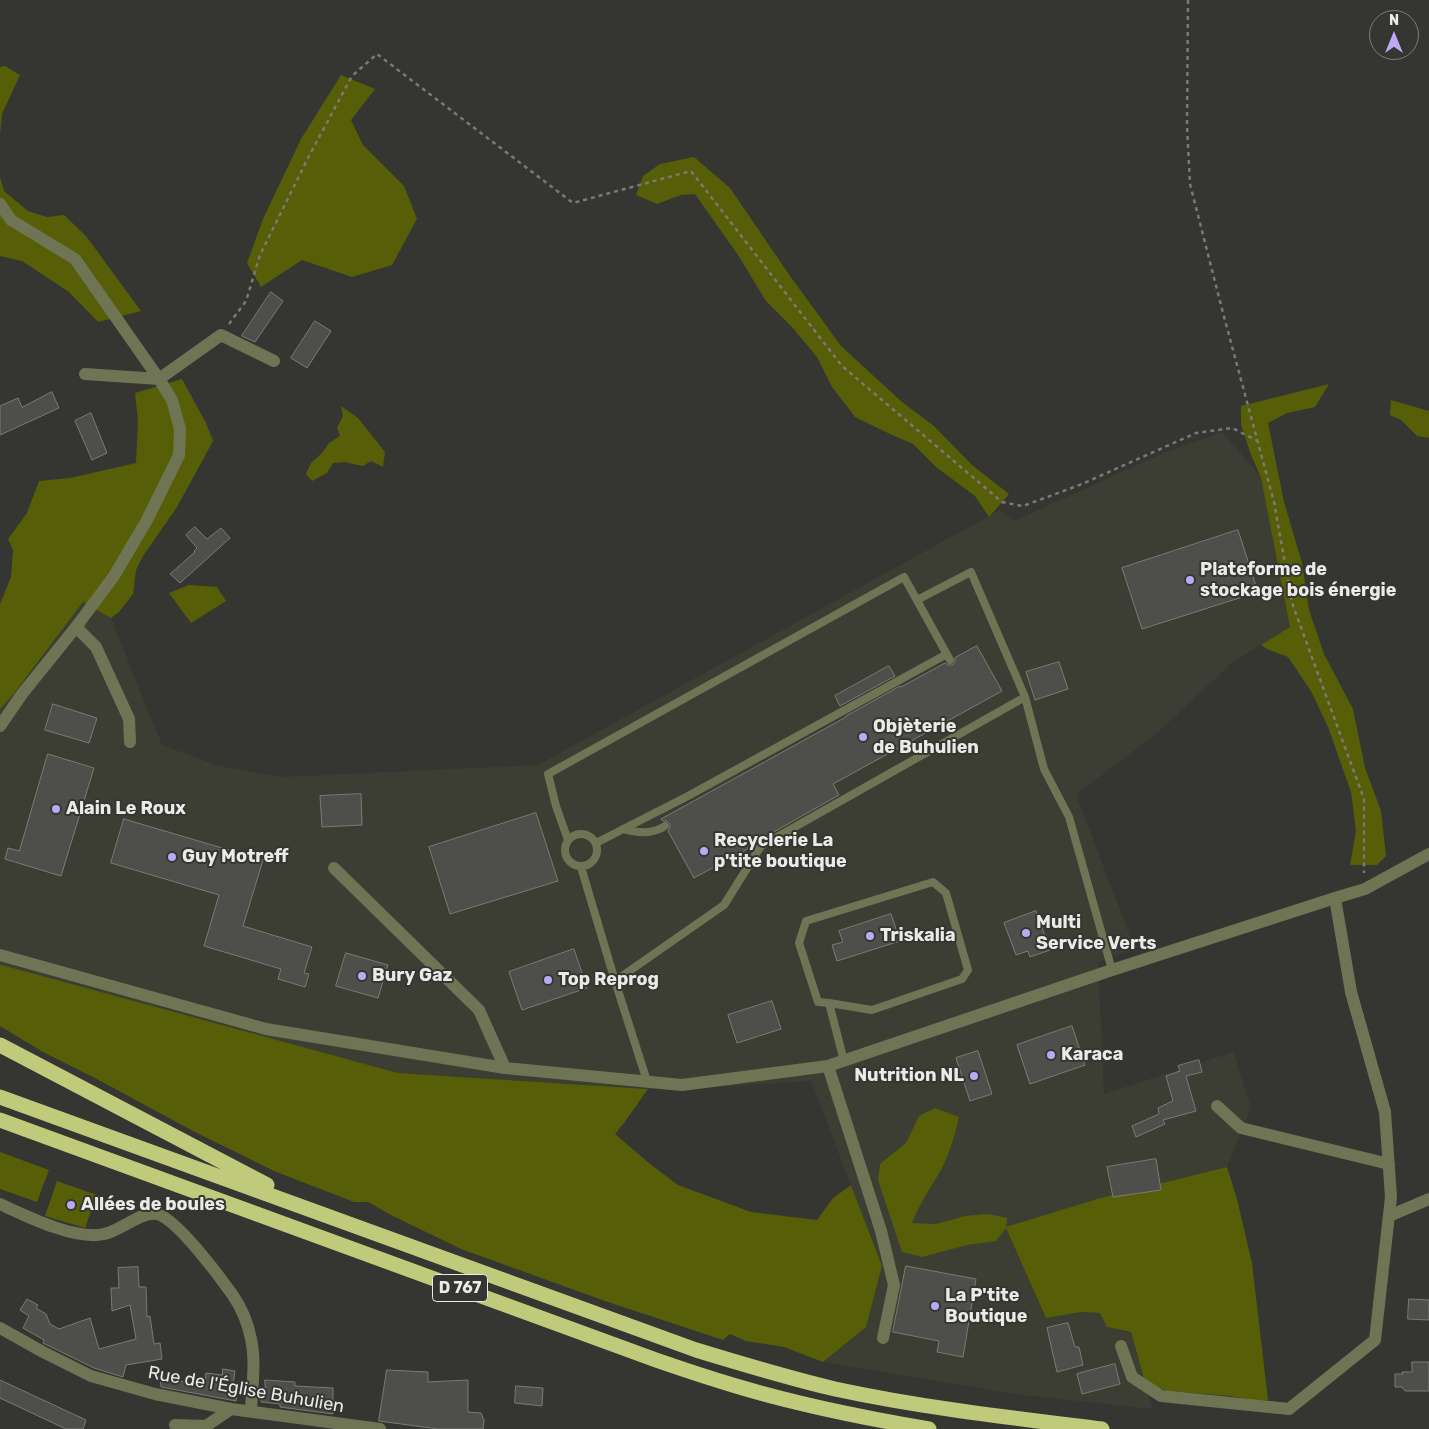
<!DOCTYPE html>
<meta charset="utf-8">
<style>
body{margin:0}
#map{position:relative;width:1429px;height:1429px;overflow:hidden;background:#353631;font-family:Rubik,sans-serif}
canvas{display:block}
.north{position:absolute;left:1369px;top:10px;width:50px;height:50px;box-sizing:border-box;background:#353631;border:1px solid #7d7e7a;border-radius:50%;rotate:0deg;font-size:14px;font-weight:700;line-height:20px;text-align:center;color:#eaeae7}
.north::after{content:'';display:block;margin:auto;width:18px;height:22px;background:#bca9f5;clip-path:polygon(50% 0,100% 100%,50% 72%,0 100%)}
</style>
<div id="map">
<canvas width="1429" height="1429"></canvas>
<div class="north">N</div>
</div>
<script>
const c = document.querySelector('canvas').getContext('2d');
c.lineJoin = 'round';
function fill(path, color) { c.fillStyle = color; c.fill(path, 'evenodd'); }
function stroke(path, color, width, dash) { c.strokeStyle = color; c.lineWidth = width; c.lineCap = dash ? 'butt' : 'round'; c.setLineDash(dash || []); c.stroke(path); }
function write(font, color, halo, rows, align = 'center') {
  c.font = font + ' Rubik,sans-serif'; c.lineWidth = 4; c.setLineDash([]); c.textBaseline = 'middle'; c.strokeStyle = halo; c.fillStyle = color; for (const [text, x, y, turn = 0] of rows) {
    c.save(); c.translate(x, y); c.rotate((+turn || 0) * Math.PI / 180); c.textAlign = isNaN(turn) ? turn : align; if (halo) c.strokeText(text, 0, 0); c.fillText(text, 0, 0); c.restore();
  }
}
fill(new Path2D(`
 M1222,432L1261,477L1290,627L1232,663L1158,732L1076,795L1135,949L1098,962L1104,1094L1233,1052L1251,1108L1227,1167L1097,1199L1006,1228L1046,1318L1081,1312L1100,1313L1107,1327L1131,1332L1153,1409L1014,1394L823,1362L866,1327L882,1266L811,1081L672,1090L398,1073L2,965H0V709L12,696L83,602L111,618L162,745L219,766L281,777L538,765L1000,510L1014,521L1161,454Z`), '#3c3e33');
fill(new Path2D(`
 M5,66L20,75L2,114L0,135V67Z
 M341,75L375,89L351,120L363,145L404,186L417,219L392,265L352,277L302,260L261,287L247,263L263,219L301,139Z
 M694,157L730,188L790,276L841,346L902,402L934,426L972,465L1009,494L989,517L975,496L936,467L913,444L892,435L855,417L832,387L817,357L792,327L766,301L738,255L695,194L681,195L657,204L636,195L643,176L660,164Z
 M0,177L4,191L28,211L47,217L64,215L86,236L141,311L98,322L69,292L22,261L0,256Z
 M182,379L206,423L213,441L177,507L143,556L136,570L133,594L119,612L111,618L83,602L12,696L0,709V604L11,577L13,550L8,539L27,513L39,481L70,478L136,463L138,421L135,393Z
 M1329,384L1315,407L1287,413L1268,423L1284,502L1302,563L1309,610L1324,654L1353,709L1365,768L1381,811L1386,856L1377,865H1350L1356,831L1351,792L1328,727L1311,691L1288,657L1267,649L1261,645L1290,627L1261,478L1250,452L1241,424V406Z
 M1391,400L1429,411V438L1417,436L1401,420L1390,415Z
 M341,406L358,418L385,452L383,467L371,461L363,466L344,462L333,463L327,473L312,481L306,474L311,463L322,453L329,443L340,436L337,428L343,416Z
 M189,585L217,587L226,601L191,623L169,593Z
 M0,965H2L398,1073L648,1089L624,1123L615,1134L650,1164L678,1185L751,1212L817,1220L833,1198L851,1185L882,1266L866,1327L823,1362L784,1347L746,1341L730,1334L723,1340L605,1301L461,1249L391,1215L368,1202H354L274,1171L193,1131L95,1078L43,1052L0,1026Z
 M935,1108L959,1117C955,1135 950,1152 942,1168C932,1186 919,1204 912,1223L936,1224L965,1216L988,1214L1007,1218L1006,1227L1097,1199L1227,1167L1237,1199L1252,1263L1268,1400L1259,1401L1230,1396L1167,1391L1145,1382L1131,1332L1107,1327L1100,1313L1081,1312L1046,1318L1006,1228L996,1241L967,1245L922,1257L902,1252L878,1180L880,1164L906,1143L919,1116Z
 M0,1152L49,1170L37,1202L0,1189Z
 M57,1181L97,1195L85,1228L45,1216Z`), '#565e08');
const building = new Path2D(`
 M271,292L283,301L255,342L242,336Z
 M315,321L331,331L307,368L291,358Z
 M52,392L59,408L0,435V406L18,398L22,407Z
 M91,413L107,453L92,460L75,421Z
 M195,527L207,539L221,528L230,538L180,583L170,574L195,552L194,551L197,548L186,535Z
 M1238,530L1258,592L1142,629L1122,568Z
 M977,646L1002,691L833,784L839,795L758,841L755,845L694,878L668,831L670,828V824L667,821H663L661,819L846,717V716L900,686L901,687L945,663L948,665H952L955,662V658Z
 M1059,662L1068,689L1035,700L1026,672Z
 M889,666L895,676L840,706L835,696Z
 M53,704L97,718L89,743L45,730Z
 M48,754L94,768L61,876L5,859L8,848L19,851Z
 M361,794L362,825L322,827L320,796Z
 M536,813L558,881L450,914L429,847Z
 M124,819L263,860L243,926L312,947L304,973L309,974L305,987L278,979L281,969L204,946L219,895L111,863Z
 M1036,911L1050,950L1030,957L1028,951L1016,955L1004,923Z
 M891,914L900,941L837,961L832,945L843,942L839,931Z
 M574,949L587,988L522,1010L509,972Z
 M346,953L388,965L378,998L336,986Z
 M772,1001L781,1029L737,1043L728,1015Z
 M1072,1026L1085,1065L1030,1084L1017,1045Z
 M978,1051L992,1094L970,1101L956,1058Z
 M1199,1060L1202,1072L1186,1076L1196,1111L1163,1120L1165,1124L1136,1137L1132,1126L1159,1114L1158,1108L1173,1101L1166,1076L1180,1071L1178,1066Z
 M1156,1159L1161,1190L1113,1197L1107,1167Z
 M906,1266L976,1279L963,1357L937,1352L939,1341L893,1332Z
 M138,1267L139,1287H146L147,1317L150,1316L154,1344L160,1343L162,1359L126,1365L123,1377L94,1368L43,1343L44,1340L23,1328L29,1316L20,1310L27,1299L38,1305L36,1308L46,1314L50,1324L59,1329L90,1318L99,1349L136,1339L130,1305L112,1311L111,1288H119L118,1268Z
 M1409,1299L1429,1300V1320L1408,1319Z
 M1068,1323L1075,1347H1079L1083,1365L1057,1372L1047,1328Z
 M1412,1362H1429V1391H1405L1402,1387H1395V1374H1403L1402,1372H1412Z
 M1115,1364L1120,1384L1082,1394L1077,1374Z
 M223,1369L235,1371L233,1386L238,1387L236,1401L161,1387L160,1377L204,1386L206,1373L222,1375Z
 M387,1370L428,1372V1382L468,1380V1412L481,1413L484,1420L483,1429H438L379,1421Z
 M0,1380L86,1420L83,1429H66L0,1398Z
 M265,1380L295,1382V1386L333,1388V1414L280,1407V1404L261,1402L262,1388H265Z
 M516,1386L543,1388L542,1406L515,1403Z`);
fill(building, '#4e4f4a');
stroke(building, '#797b75', 1);
stroke(new Path2D(`
 M1188,0L1187,126L1190,184L1223,313L1274,502L1292,603L1364,799V873
 M229,324L246,301L260,255L309,156L352,76L377,54L573,203L691,171L842,366L1002,502L1023,506L1042,499L1082,484L1196,433L1232,428L1258,441`), '#797a76', 2.5, [4, 4]);
stroke(new Path2D(`
 M917,600L971,572L1025,697L1044,769L1069,817L1112,970
 M623,829C637,833 652,835 665,826
 M565 850a16 16 0 1 1 32 0a16 16 0 1 1-32 0Z
 M568,840L556,806L548,774L904,577L950,660
 M596,843L688,796L947,654
 M581,867L615,981L647,1081
 M615,981L724,905L761,846L1025,697
 M829,1003L872,1010L962,979L968,970L946,893L933,882L806,921L799,943L818,1002L829,1003L844,1061`), '#6f7455', 8);
stroke(new Path2D(`
 M0,204L11,220L75,259L159,379L172,400L180,429L179,455L147,520L114,576L76,627L22,694L0,726
 M85,374L159,379L221,335L274,361
 M76,627L96,647L129,719L130,742
 M334,868L479,1010L505,1068
 M0,955L266,1029L505,1068L682,1085L828,1066L1112,970L1335,898L1365,889L1429,854
 M828,1066L881,1231L894,1285L883,1338
 M1217,1106L1241,1128L1389,1164
 M0,1204C26,1216 76,1241 104,1234C120,1231 141,1211 157,1214C176,1218 220,1277 232,1294C241,1307 248,1323 251,1339C256,1362 252,1387 251,1411
 M1389,1216L1429,1199
 M0,1328L43,1352L91,1376L155,1394L231,1409L380,1429
 M1121,1346L1132,1377L1161,1396L1289,1409L1375,1340L1391,1197L1385,1112L1351,992L1335,898
 M175,1425L206,1426L231,1409`), '#6f7455', 12);
stroke(new Path2D(`
 M0,1045L267,1185
 M0,1097L696,1350C742,1364 788,1378 835,1389C923,1408 1013,1418 1102,1429
 M0,1120L656,1360C682,1369 709,1378 736,1386C799,1405 864,1418 929,1429`), '#bfca7a', 15);
for (const [x, y, r, color] of [
 [1190,580,5,"#bca9f5"],
 [863,737,5,"#bca9f5"],
 [56,809,5,"#bca9f5"],
 [704,851,5,"#bca9f5"],
 [172,857,5,"#bca9f5"],
 [1026,933,5,"#bca9f5"],
 [870,936,5,"#bca9f5"],
 [362,976,5,"#bca9f5"],
 [548,980,5,"#bca9f5"],
 [1051,1055,5,"#bca9f5"],
 [974,1076,5,"#bca9f5"],
 [71,1205,5,"#bca9f5"],
 [935,1306,5,"#bca9f5"]
]) { const dot = new Path2D(); dot.arc(x, y, r, 0, 2 * Math.PI); c.fillStyle = color; c.fill(dot); stroke(dot, '#353631', 2); }
for (const [x, y, w] of [
 [460,1288,55]
]) { const box = new Path2D(); box.roundRect(x - w / 2, y - 13.5, w, 27, 4); c.fillStyle = '#353631'; c.fill(box); stroke(box, '#eaeae7', 1); }
write('bold 16px', '#eaeae7', null, [
 ["D 767",460,1288]
]);
write('bold 18px', '#eaeae7', '#353631', [
 ["Plateforme de",1200,570],
 ["stockage bois énergie",1200,591],
 ["Objèterie",873,727],
 ["de Buhulien",873,748],
 ["Alain Le Roux",66,809],
 ["Recyclerie La",714,841],
 ["p'tite boutique",714,862],
 ["Guy Motreff",182,857],
 ["Multi",1036,923],
 ["Service Verts",1036,944],
 ["Triskalia",880,936],
 ["Bury Gaz",372,976],
 ["Top Reprog",558,980],
 ["Karaca",1061,1055],
 ["Nutrition NL",964,1076,"right"],
 ["Allées de boules",81,1205],
 ["La P'tite",945,1296],
 ["Boutique",945,1317]
], 'left');
write('18px', '#eaeae7', '#353631', [
 ["Rue de l'Église Buhulien",246,1390,10]
]);
</script>
